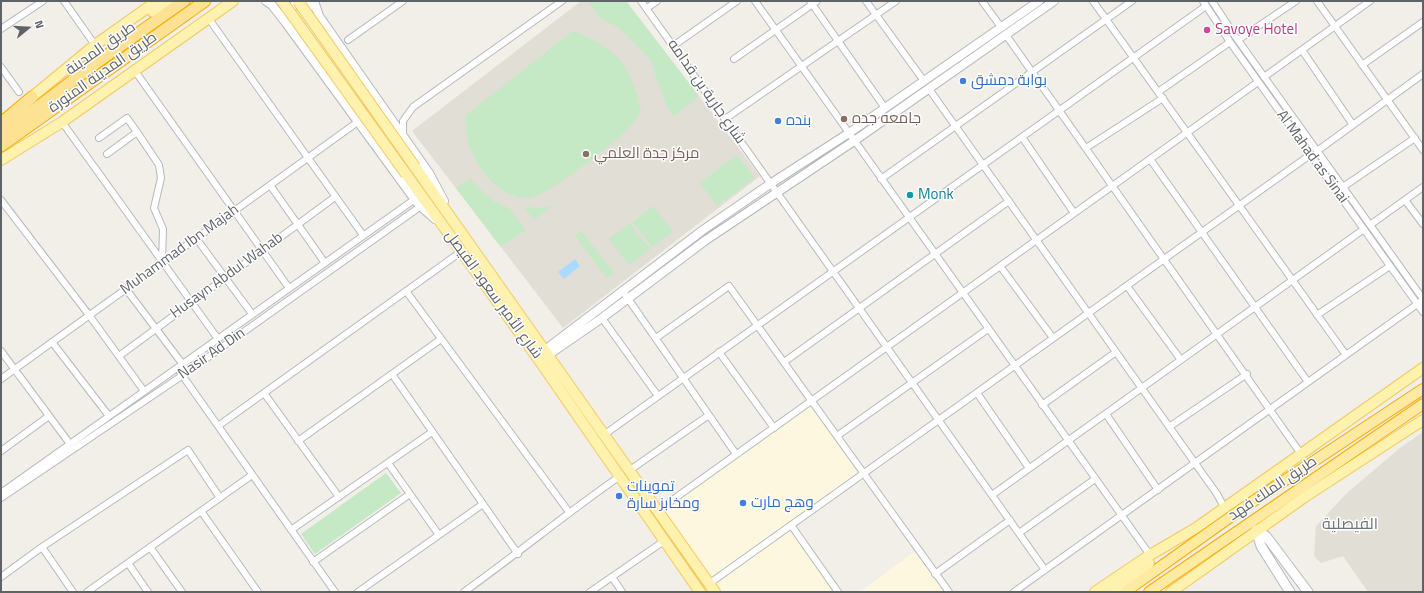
<!DOCTYPE html>
<meta charset="utf-8">
<style>
body{margin:0}
#map{position:relative;width:1424px;height:593px;overflow:hidden;background:#f1efe8;font-family:"Titillium Web",sans-serif}
canvas{display:block}
.frame{position:absolute;inset:0;border:2px solid #5f6368;pointer-events:none}
.north{position:absolute;left:8px;top:8px;width:40px;height:40px;-webkit-text-stroke:3px #fff;paint-order:stroke;rotate:72deg;font-size:11px;font-weight:700;line-height:16px;text-align:center;color:#5f6368}
.north::after{content:'';display:block;margin:auto;width:14px;height:18px;background:#5f6368;clip-path:polygon(50% 0,100% 100%,50% 72%,0 100%)}
</style>
<div id="map">
<canvas width="1424" height="593"></canvas>
<div class="frame"></div>
<div class="north">N</div>
</div>
<script>
const c = document.querySelector('canvas').getContext('2d');
c.lineJoin = 'round';
function fill(path, color) { c.fillStyle = color; c.fill(path, 'evenodd'); }
function stroke(path, color, width, dash) { c.strokeStyle = color; c.lineWidth = width; c.lineCap = dash ? 'butt' : 'round'; c.setLineDash(dash || []); c.stroke(path); }
function write(font, color, halo, rows, align = 'center') {
  c.font = font + ' "Titillium Web",Cairo,sans-serif'; c.lineWidth = 3; c.setLineDash([]); c.textBaseline = 'middle'; c.strokeStyle = halo; c.fillStyle = color; for (const [text, x, y, turn = 0] of rows) {
    c.save(); c.translate(x, y); c.rotate((+turn || 0) * Math.PI / 180); c.textAlign = isNaN(turn) ? turn : align; if (halo) c.strokeText(text, 0, 0); c.fillText(text, 0, 0); c.restore();
  }
}
fill(new Path2D(`
 M811,401L864,474L791,525L838,592H721L657,511Z
 M918,549L946,592H860Z`), '#fef7e0');
fill(new Path2D(`
 M581,1H626L760,176L563,328L412,131Z
 M1423,432V592H1368L1343,556L1321,563L1314,556L1316,526L1348,492L1400,448Z`), '#e1ded6');
fill(new Path2D(`
 M588,1H626L699,96L674,116L667,107L650,59L618,27L601,19Z
 M573,31C616,47 632,67 641,111C637,118 632,125 626,131C611,145 547,197 528,198C498,198 473,165 467,137C466,130 466,123 465,116Z
 M737,155L754,178L717,206L700,183Z
 M470,179L494,202L509,208L526,230L500,246L456,188Z
 M553,205L534,220L524,207L540,208Z
 M653,206L673,231L652,247L643,235L652,227L642,234L633,222Z
 M630,223L639,236L619,252L609,239Z
 M581,231L614,273L607,278L575,236Z
 M640,236L650,249L629,265L619,252Z
 M386,473L401,493L315,554L301,534Z`), '#c5e8c5');
fill(new Path2D(`
 M575,259L580,266L564,279L558,272Z`), '#aadaff');
const minor = new Path2D(`
 M64,1L95,45
 M641,1L1045,570
 M755,1L1150,555
 M810,1L885,108
 M866,1L924,81
 M982,1L1001,27
 M1093,1L1346,355
 M1203,1L1230,42L1423,312
 M1212,1L1235,36L1423,299
 M1317,1L1423,150
 M647,8L657,1
 M209,19L363,235
 M1,29L43,1
 M1006,35L1301,454
 M348,40L403,1
 M1238,40L1296,1
 M673,46L737,1
 M1302,50L1353,125
 M734,59L817,1
 M1362,65L1423,22
 M1,67L19,92
 M135,71L289,288
 M1264,77L1370,1
 M929,89L1217,494L1224,507
 M1158,92L1230,42
 M725,119L896,1
 M62,122L218,339
 M403,135V121L413,107L562,1
 M1022,137L1074,213
 M99,138L127,118L137,132
 M1086,148L1163,98
 M1317,151L1423,74
 M107,154L137,132L159,165L161,178L154,208L163,229L162,263
 M1150,159L1308,382
 M881,179L1132,1
 M270,185L325,263
 M1343,187L1415,138
 M1,200L89,315L144,391
 M1405,200L1423,224
 M1370,225L1423,187
 M196,238L252,314
 M1000,266L1053,338
 M1127,286L1181,360
 M126,289L184,366
 M622,290L736,454
 M406,291L569,512
 M1317,315L1390,266
 M602,318L658,396
 M656,338L729,286L949,592
 M52,342L109,416
 M1,351L70,444
 M719,352L774,428
 M119,356L335,197
 M784,362L1009,201
 M180,372L335,592
 M392,374L518,554
 M1,379L359,121
 M264,393L339,497
 M977,393L1029,468
 M1042,405L1116,352
 M1106,414L1158,490
 M218,426L462,251
 M1169,427L1247,374
 M605,434L1206,6
 M837,436L988,329
 M298,441L441,339
 M1,451L49,416
 M388,463L439,535
 M630,470L709,415
 M1,493L415,199
 M992,495L1364,229
 M1,498L183,375L421,206
 M201,511L258,592
 M657,511L1258,82
 M791,525L838,592
 M291,530L432,432
 M1019,533L1095,479
 M42,547L73,592
 M150,547L182,592
 M313,562L410,494
 M128,563L148,592
 M935,574L1010,520
 M1,577L42,547L188,450L220,498
 M612,577L622,592
 M710,583L1310,155
 M87,592L252,475
 M358,592L483,504
 M464,592C517,554 567,513 620,476
 M590,592L664,541
 M1014,592L1423,300`);
const tertiary = new Path2D(`
 M266,1L272,5L286,23L418,204L435,219
 M314,1L319,16L429,173L444,201
 M284,13L293,6L306,2L316,8
 M542,355L545,350L703,230L770,184L849,133L1039,1
 M544,358L602,318L706,240L854,141L1054,1`);
const secondary = new Path2D(`
 M1256,530L1266,536L1308,592
 M1256,530L1261,546L1290,592`);
const primary = new Path2D(`
 M153,12L169,1
 M26,102L95,45L157,1
 M1,160L62,122L233,1
 M415,167L715,592
 M406,174L539,360L700,592
 M1095,592L1150,555L1196,528L1423,368
 M1111,592L1149,563
 M1171,592L1306,496L1423,420`);
const trunk = new Path2D(`
 M1125,592L1243,508L1423,389
 M1149,592L1423,404`);
const motorway = new Path2D(`
 M1,123L32,97
 M1,135L96,63L184,1
 M1,146L205,1`);
stroke(minor, '#b5b8bc', 8);
stroke(tertiary, '#b5b8bc', 10);
stroke(secondary, '#b6babf', 11);
stroke(primary, '#f2c960', 12);
stroke(trunk, '#f9ab00', 12);
stroke(motorway, '#f9ab00', 13);
stroke(minor, '#fff', 6);
stroke(tertiary, '#fff', 8);
stroke(secondary, '#fff', 9);
stroke(primary, '#fff2af', 10);
stroke(trunk, '#feeaa1', 10);
stroke(motorway, '#fde293', 11);
const primaryBridge = new Path2D(`
 M282,1L406,174
 M298,1L415,167`);
stroke(primaryBridge, '#f2c960', 12, []);
stroke(primaryBridge, '#fff2af', 10);
for (const [x, y, r, color] of [
 [1207,30,4,"#d1479c"],
 [963,81,4,"#3f7fe0"],
 [844,119,4,"#8d6e63"],
 [778,121,4,"#3f7fe0"],
 [586,154,4,"#8d6e63"],
 [910,195,4,"#0f9aa8"],
 [619,496,4,"#3f7fe0"],
 [743,503,4,"#3f7fe0"]
]) { const dot = new Path2D(); dot.arc(x, y, r, 0, 2 * Math.PI); c.fillStyle = color; c.fill(dot); stroke(dot, '#fff', 1.5); }
write('15px', '#b23c85', '#fff', [
 ["Savoye Hotel",1215,30]
], 'left');
write('15px', '#5f6368', '#fff', [
 ["طريق المدينة",101,49,-35],
 ["طريق المدينة المنورة",103,73,-35],
 ["شارع جارية بن قدامه",706,92,55],
 ["Al Mahad as Sinai",1312,157,54],
 ["Muhammad Ibn Majah",180,250,-36],
 ["Husayn Abdul Wahab",227,276,-36],
 ["شارع الأمير سعود الفيصل",493,295,54],
 ["Nasir Ad Din",212,354,-35],
 ["طريق الملك فهد",1273,489,-34]
]);
write('15px', '#366cbe', '#fff', [
 ["بوابة دمشق",971,81],
 ["بنده",786,121],
 ["تموينات",627,487],
 ["ومخابز سارة",627,504],
 ["وهج مارت",751,503]
], 'left');
write('15px', '#785e54', '#fff', [
 ["جامعه جده",852,119],
 ["مركز جدة العلمي",594,154]
], 'left');
write('15px', '#0d838f', '#fff', [
 ["Monk",918,195]
], 'left');
write('16px', '#70757a', '#fff', [
 ["الفيصلية",1350,525]
]);
</script>
